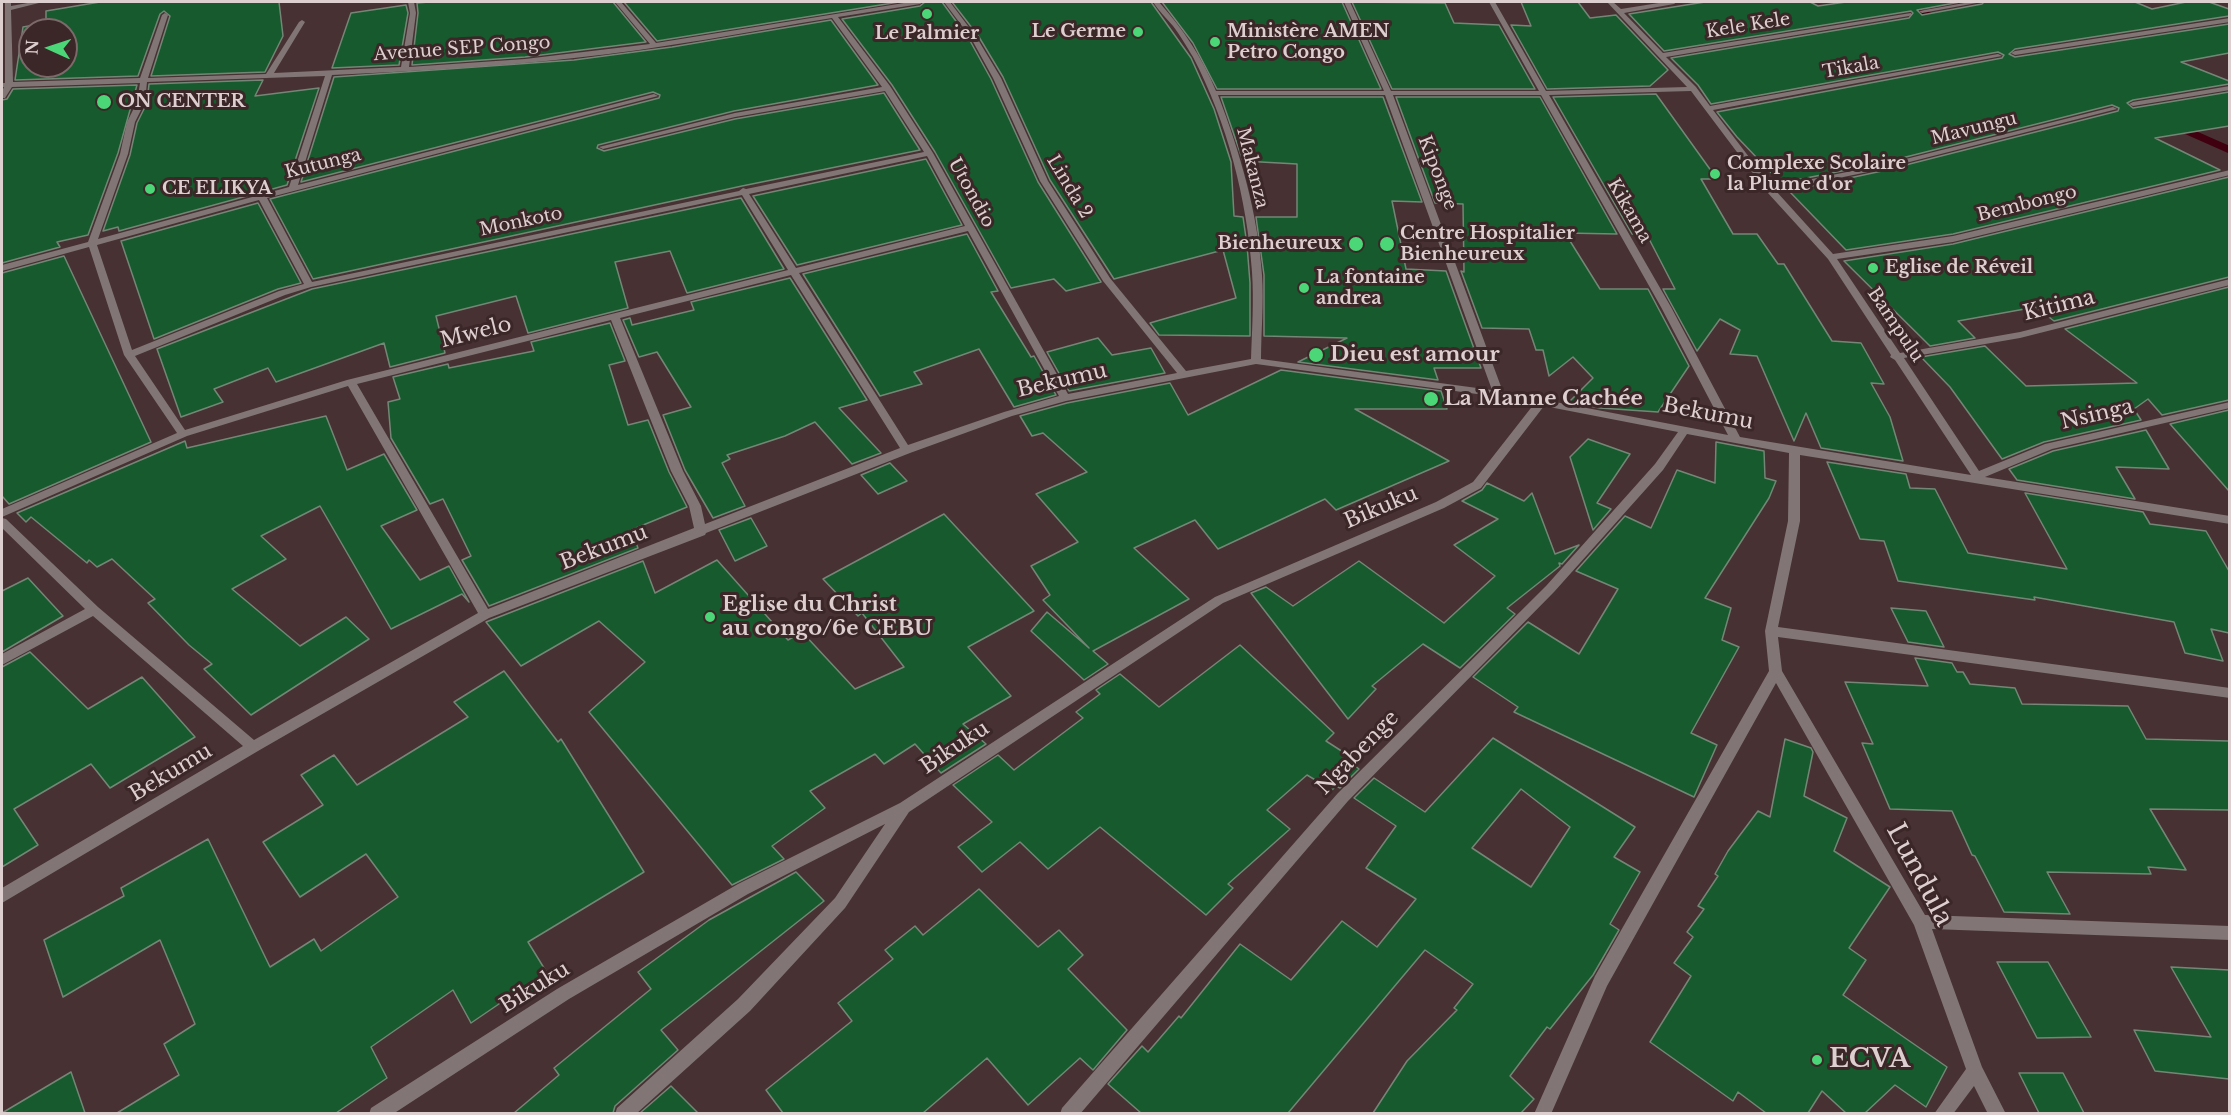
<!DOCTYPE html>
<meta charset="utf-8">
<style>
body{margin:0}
#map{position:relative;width:2231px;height:1115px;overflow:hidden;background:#473132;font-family:"Libre Baskerville",serif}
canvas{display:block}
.frame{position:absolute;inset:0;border:3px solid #ddcecf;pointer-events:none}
.north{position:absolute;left:18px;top:18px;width:60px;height:60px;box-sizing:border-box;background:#3c2728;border:2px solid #7c6a6b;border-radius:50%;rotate:273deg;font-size:16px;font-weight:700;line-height:24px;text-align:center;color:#ddcecf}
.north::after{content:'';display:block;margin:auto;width:21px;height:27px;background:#4bd677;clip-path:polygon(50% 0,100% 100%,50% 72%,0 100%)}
</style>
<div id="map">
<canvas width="2231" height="1115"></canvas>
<div class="frame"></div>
<div class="north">N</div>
</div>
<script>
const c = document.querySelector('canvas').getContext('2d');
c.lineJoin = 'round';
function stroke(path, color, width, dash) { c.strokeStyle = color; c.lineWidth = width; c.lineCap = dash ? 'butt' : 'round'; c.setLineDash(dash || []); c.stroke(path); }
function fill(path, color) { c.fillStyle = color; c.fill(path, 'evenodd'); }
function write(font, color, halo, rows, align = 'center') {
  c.font = font + ' "Libre Baskerville",serif'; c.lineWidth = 6; c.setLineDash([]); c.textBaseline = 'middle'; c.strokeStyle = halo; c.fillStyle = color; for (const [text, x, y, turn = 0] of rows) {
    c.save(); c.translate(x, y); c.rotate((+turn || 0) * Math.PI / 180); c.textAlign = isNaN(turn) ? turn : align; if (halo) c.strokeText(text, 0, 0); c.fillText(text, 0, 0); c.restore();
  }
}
stroke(new Path2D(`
 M1898,2L1939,20
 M2178,127L2230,150`), '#41000f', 7);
const building = new Path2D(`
 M100,2H279L283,36L265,72L151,76L170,16L164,11L160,14L138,76L15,80L23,27L46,23V11ZM30,30H66V66H30Z
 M429,2H613L646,42L525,57L412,65L418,13L417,3Z
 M624,2H899L657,41Z
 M925,2H942L969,39L991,79L1038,182L1101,282L1066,291L1054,279L1011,288L935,152L892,85L842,19L920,6Z
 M952,2H1151L1191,58L1214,109L1231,162L1234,216L1243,217L1247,245L1250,283V336L1159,335L1150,323L1236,298L1223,250L1114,279L1050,180L1003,77L979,37Z
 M1162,2H1342L1381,89H1217L1193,43Z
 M1352,2L1445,3L1454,23L1499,25L1535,89H1392Z
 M1521,2H1578L1590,18L1616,15L1668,70L1650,86L1547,89L1511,25L1531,26Z
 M1705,2H1810L1818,6L1846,2H1960L1917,10L1922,15L1982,4L1984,2H2135L2152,9L2186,2H2209L2229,9V16L2015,49L2009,54L2015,57L2229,24V53L2181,62L2229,81V84L2133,100L2127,103L2133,108L2229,92V126L2155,138L2220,170L1953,234L1846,250L1789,191L1882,171L2118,111L2119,108L2112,105L1882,163L1781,183L1737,137L1717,112L2002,58L2004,55L1998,52L1711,104L1698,85L1671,58L1909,18L1913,13L1911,11L1664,51L1629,14Z
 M406,5L408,13L399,65L332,68L351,13Z
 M831,20L878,85L734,111L598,145L597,148L604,151L735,119L884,93L920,150L742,186L313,279L270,199L659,98L660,95L653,92L301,182L334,77L574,60L672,47Z
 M263,80L255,96L319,88L287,185L119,231L118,227L103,231L130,155L137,123L147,103L149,84Z
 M137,85L118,153L88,235L57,242L60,247L2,263V100L7,99L13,89Z
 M1656,94L1717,179H1701L1733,234H1757L1778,264H1784L1832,341L1861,343L1884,384L1871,383L1890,417L1903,461L1821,448L1806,413L1794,441L1757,356L1730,354L1740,330L1720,319L1697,351L1663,289H1675L1647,235L1632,234L1553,97Z
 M1221,97H1383L1422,202L1392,201L1406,269L1446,271L1481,368H1434L1438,380L1298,362L1347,338L1264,336V275L1256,217H1297V164L1243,161Z
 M1396,97H1540L1617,234L1565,233L1600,289H1648L1689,366L1658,412L1600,408L1569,402L1593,378L1573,357L1549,376L1543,350H1536L1529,329L1482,328L1461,271L1464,272L1463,204L1435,203Z
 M926,159L962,225L797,265L753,196Z
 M2229,177V277L2054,321L2036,307L1958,321L1975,338L1930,346L1844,261L1953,244Z
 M741,198L784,269L687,293L670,251L615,262L628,308L528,333L516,296L436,316L445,353L390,367L384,343L276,382L268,368L214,389L223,402L181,417L157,349L312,289Z
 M258,203L301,283L278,289L154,339L121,241Z
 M967,234L998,291L991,292L1031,357L1034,356L1056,395L1014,407L979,349L914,372L922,384L880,396L803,274Z
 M64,256L151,442L9,504L2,496V273Z
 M790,278L867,400L839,408L881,453L852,464L815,422L785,436L727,455L730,459L722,463L745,506L713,518L685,470L663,415L691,407L657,352L639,357L623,320L630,318L632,325L694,310L691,302Z
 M2229,287V400L2162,415L2148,399L2134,409L2141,420L2044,442L2002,459L1950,387L1921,357L1985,346L2026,386L2137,383L2065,329Z
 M610,323L625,361L609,365L628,425L648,420L669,472L687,507L631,530L638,548L489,606L462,560L471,556L443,499L430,504L391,438L388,402L400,399L393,377L448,364L449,368L534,351L531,342Z
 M1098,338L1112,355L1151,348L1165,373L1069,391L1047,352Z
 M1281,370L1441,391L1447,409H1355L1449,461L1336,510L1325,499L1218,549L1195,520L1134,548L1189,599L1093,651L1108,664L1084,680L1031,631L1047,612L1089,648L1043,600L1050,595L1031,566L1078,542L1036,494L1087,472L1043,433L1032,436L1020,416L1067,403L1170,383L1188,415Z
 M2229,410V491L2170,424Z
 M326,416L347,470L384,454L417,510L381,526L420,580L449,566L469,602L462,594L391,629L320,506L261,536L286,559L232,589L300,646L346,617L369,639L251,715L204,669L212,664L189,645L148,603L155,599L112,559L97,567L89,560L87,563L31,517L26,522L17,513L185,441L187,448Z
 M2146,430L2169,469L2116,467L2135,499L2017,480L2009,469L2053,451Z
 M1588,439L1630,454L1597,503L1611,509L1593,530L1570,457Z
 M1716,442L1764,451L1765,478L1776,481L1769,498L1705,598L1731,608L1722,640L1739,647L1691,733L1717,745L1694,797L1514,712L1518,707L1473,677L1528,622L1579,654L1618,589L1576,571L1625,516L1651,528L1677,470L1715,483Z
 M1827,462L1906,474L1910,488L1935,489L1968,553L2067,569L2025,493L2143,512L2150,524L2206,531L2229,571V633L2211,629L2223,661L2185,653L2174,622L2034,597L2035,600L1898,581L1884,541L1860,539Z
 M890,463L907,481L878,494L861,475Z
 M1487,483L1524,501L1532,493L1555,554L1579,545L1562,564L1559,563L1560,566L1507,608L1515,614L1460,668L1423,644L1372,686L1376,689L1348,719L1251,593L1266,587L1293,606L1359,561L1444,623L1495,576L1454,545L1498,519L1462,501L1482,490Z
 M944,514L1034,611L968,647L1011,696L963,724L986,744L941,773L915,744L884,764L875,754L810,791L825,808L772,846L784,859L732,885L589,712L645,662L599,621L521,666L486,622L643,561L655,593L717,560L788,640L802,632L855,689L904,667L862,613L858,616L823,579Z
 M751,518L767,546L735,561L719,530Z
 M28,578L63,616L2,652V591Z
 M1891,608L1926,611L1944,647L1908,642Z
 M1240,645L1334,733L1326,741L1357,761L1354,765L1359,769L1340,788L1336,786L1332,790L1307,775L1267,810L1290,829L1228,884L1233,888L1206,915L1100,827L1048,869L1020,842L982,872L958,847L992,822L953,785L998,755L1014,770L1083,718L1076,712L1100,694L1096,690L1120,674L1159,707Z
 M30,652L88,709L142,677L195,737L110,788L91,764L14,809L38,845L2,867V667Z
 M1915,658L1952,663L1957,672H1963L1970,684L2015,688L2022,704L2128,706L2146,739L2229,741V810L2150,809L2186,870L2148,867L2151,874L2047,872L2070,914L2004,912L1975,856L1972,855L1952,811L1890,809L1862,743L1873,744L1845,682L1928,686Z
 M504,671L558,742L561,739L644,872L528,942L552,981L523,1000L518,991L471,1023L453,990L371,1047L387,1078L336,1113H117L179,1075L164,1044L195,1024L160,940L63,997L44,940L124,896L121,888L208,839L270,967L314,939L321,951L398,897L366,854L300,897L263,842L323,805L301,775L334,755L357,785L468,717L454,702Z
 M1493,738L1635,827L1614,857L1640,872L1610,924L1619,930L1593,975L1550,1029L1547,1027L1510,1076L1534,1099L1521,1113H1373L1407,1061L1457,1010L1454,1008L1473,984L1425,950L1288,1113H1141L1108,1084L1142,1046L1148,1052L1179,1016L1181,1018L1240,944L1291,980L1342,921L1377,947L1416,899L1366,868L1396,826L1354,798L1374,778L1425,812ZM1521,789L1570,827L1531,887L1472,848Z
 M1785,739L1811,748L1813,752L1804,796L1847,818L1834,851L1890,887L1849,948L1866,960L1843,995L1947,1067L1926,1107L1895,1085L1865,1113H1846L1822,1091L1808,1113H1766L1738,1092L1733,1101L1650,1042L1691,976L1674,963L1693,937L1687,932L1704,909L1698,906L1718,876L1715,874L1728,851L1758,811L1770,817Z
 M796,872L824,901L661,1030L678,1050L615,1106L613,1113H514L559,1075L554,1068L651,989L638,972L709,920Z
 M979,889L1038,947L1059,930L1083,955L1068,969L1127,1030L1093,1070L1080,1058L1028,1105L987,1058L923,1113H783L766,1090L852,1021L838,1003L893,959L885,950L915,926L923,935Z
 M1997,962H2048L2091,1037L2037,1038Z
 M2171,967L2229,970V1079L2155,1071L2134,1030L2211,1037Z
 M71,1072L85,1113H2Z
 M2019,1073H2063L2084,1113H2039Z
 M671,1086L698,1113H640Z`);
fill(building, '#165a2d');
stroke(building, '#748777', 1.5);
fill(new Path2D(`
 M5,2H11V6L33,2H43L11,10L13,82L140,78L162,15L165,13L168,15L148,78L266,74L299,22L302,20L305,22L274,73L401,67L410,13L408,2H414L416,13L409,67L525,59L650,44L615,2H621L656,43L910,2H923L920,4L838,17L890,86L933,153L1068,394L1177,373L1103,281L1040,181L993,78L971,38L944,2H950L977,38L1001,78L1048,181L1110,278L1186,371L1251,359C1252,330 1254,301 1252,272C1247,199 1227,122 1193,57C1187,47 1180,35 1173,26C1166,18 1158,10 1153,2H1159C1183,29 1202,57 1216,91H1384L1344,2H1350L1391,91H1539L1489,2H1495L1546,91L1687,87L1607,2H1613L1621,9L1665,2H1677L1674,4L1624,13L1663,53L1911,13V15L1909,16L1666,57L1696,87L1710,106L1998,54L2002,56L1713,110L1772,187L1882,165L2113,107L2117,109L1882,169L1776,191L1833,254L1953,236L2230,170V175L1953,242L1837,259L1900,353L2020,332L2230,279V285L2020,338L1904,358L1979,471L2045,444L2230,402V408L2052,449L1985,477L2230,516V524L1800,455V521L1778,627L2230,688V698L1778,637L1782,671L1925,915L2230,926V940L1932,929L1982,1067L2006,1114H1988L1974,1086L1953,1114H1934L1966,1069L1914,925L1776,683L1607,986L1551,1114H1534L1595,976L1769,671L1765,631L1788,521L1789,453L1687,434L1663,470L1554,592L1348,801L1080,1114H1060L1062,1108L1338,793L1546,586L1655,464L1678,432L1544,406L1481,488L1444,508L1223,603L909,812L845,908L750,1011L636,1114H615L617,1108L738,999L835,898L885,824L748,894L569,999L393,1114H369L371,1108L557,989L738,884L900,803L1215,597L1436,502L1473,482L1534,404L1499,397L1256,364L1066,401L1012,416L910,453L706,533L705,535L489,618L258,751L2,903V888L243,746L93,616L2,665V654L85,609L2,528V518L6,519L98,607L254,740L478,613L348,386L187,436L2,517V509L177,433L124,355L89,247L2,271V265L88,242L120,154L127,122L137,102L140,83L12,87L5,98H2V91L4,87H2V83H5ZM832,18L882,87L735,113L599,147L603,149L735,117L885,91L924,152L746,189L743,188L739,191L312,282L267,198L658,96L654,94L298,185L332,75C413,71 494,67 574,58C661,49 746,32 832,18ZM325,76L289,187L98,239L128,154L135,122L145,102L147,82ZM1691,91L1767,192L1828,259L1891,355L1890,357L1895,360L1971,475L1740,437L1671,307L1549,95ZM1218,95H1385L1492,390L1261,359C1261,331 1264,303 1262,275C1258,214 1240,152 1218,95ZM1393,95H1541L1661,307L1728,435L1503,392ZM927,156L965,226L796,268L749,194ZM742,195L788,270L347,380L185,430L135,356L285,295L311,287ZM259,200L304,284L279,291L132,350L97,245ZM968,231L1059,396L1004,412L908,445L799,273ZM791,275L900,448L705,524L701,506L683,471L620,318ZM611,320L671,471L689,506L694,528L488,609L357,384Z
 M1970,2H1982L1922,13L1919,11Z
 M2230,18V22L2015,55L2011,53L2015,51Z
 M2230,86V90L2133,106L2129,104L2133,102Z`), '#817576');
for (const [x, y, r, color] of [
 [927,14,6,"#4bd677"],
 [1138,32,6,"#4bd677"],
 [1215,42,6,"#4bd677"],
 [104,102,8,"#4bd677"],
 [1715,174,6,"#4bd677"],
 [150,189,6,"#4bd677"],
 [1356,244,8,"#4bd677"],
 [1387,244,8,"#4bd677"],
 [1873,268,6,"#4bd677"],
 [1304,288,6,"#4bd677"],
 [1316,355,8,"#4bd677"],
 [1431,399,8,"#4bd677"],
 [710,617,6,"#4bd677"],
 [1817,1060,6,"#4bd677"]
]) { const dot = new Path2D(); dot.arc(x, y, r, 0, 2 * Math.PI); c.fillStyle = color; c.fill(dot); stroke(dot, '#3c2728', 2); }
write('18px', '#ddcecf', '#3c2728', [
 ["Kele Kele",1748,26,-9],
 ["Avenue SEP Congo",462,49,-4],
 ["Tikala",1851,68,-10],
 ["Mavungu",1974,129,-14],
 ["Kutunga",323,164,-14],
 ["Makanza",1252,168,76],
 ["Kiponge",1437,173,69],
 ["Linda 2",1069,187,59],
 ["Utondio",971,193,61],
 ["Bembongo",2027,204,-14],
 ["Kikama",1629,211,60],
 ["Monkoto",521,222,-12],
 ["Bampulu",1895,325,56]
]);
write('bold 18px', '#ddcecf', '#3c2728', [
 ["Le Germe",1126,32,"right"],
 ["Ministère AMEN",1227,32],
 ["Petro Congo",1227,53],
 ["Le Palmier",927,34,"center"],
 ["ON CENTER",118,102],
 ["Complexe Scolaire",1727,164],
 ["la Plume d'or",1727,185],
 ["CE ELIKYA",162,189],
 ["Centre Hospitalier",1400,234],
 ["Bienheureux",1400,255],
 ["Bienheureux",1342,244,"right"],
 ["Eglise de Réveil",1885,268],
 ["La fontaine",1316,278],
 ["andrea",1316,299]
], 'left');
write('21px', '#ddcecf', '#3c2728', [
 ["Kitima",2059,306,-14],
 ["Mwelo",476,333,-14],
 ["Bekumu",1062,381,-13],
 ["Bekumu",1708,414,11],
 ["Nsinga",2097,415,-13],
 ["Bikuku",1381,508,-23],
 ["Bekumu",604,548,-21],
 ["Bikuku",955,748,-34],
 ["Ngabenge",1358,753,-46],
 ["Bekumu",171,773,-31],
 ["Bikuku",535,988,-32]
]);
write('bold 21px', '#ddcecf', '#3c2728', [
 ["Dieu est amour",1330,355],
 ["La Manne Cachée",1444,399],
 ["Eglise du Christ",722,605],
 ["au congo/6e CEBU",722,629]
], 'left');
write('26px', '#ddcecf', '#3c2728', [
 ["Lundula",1919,875,62]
]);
write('bold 26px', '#ddcecf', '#3c2728', [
 ["ECVA",1829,1060]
], 'left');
</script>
